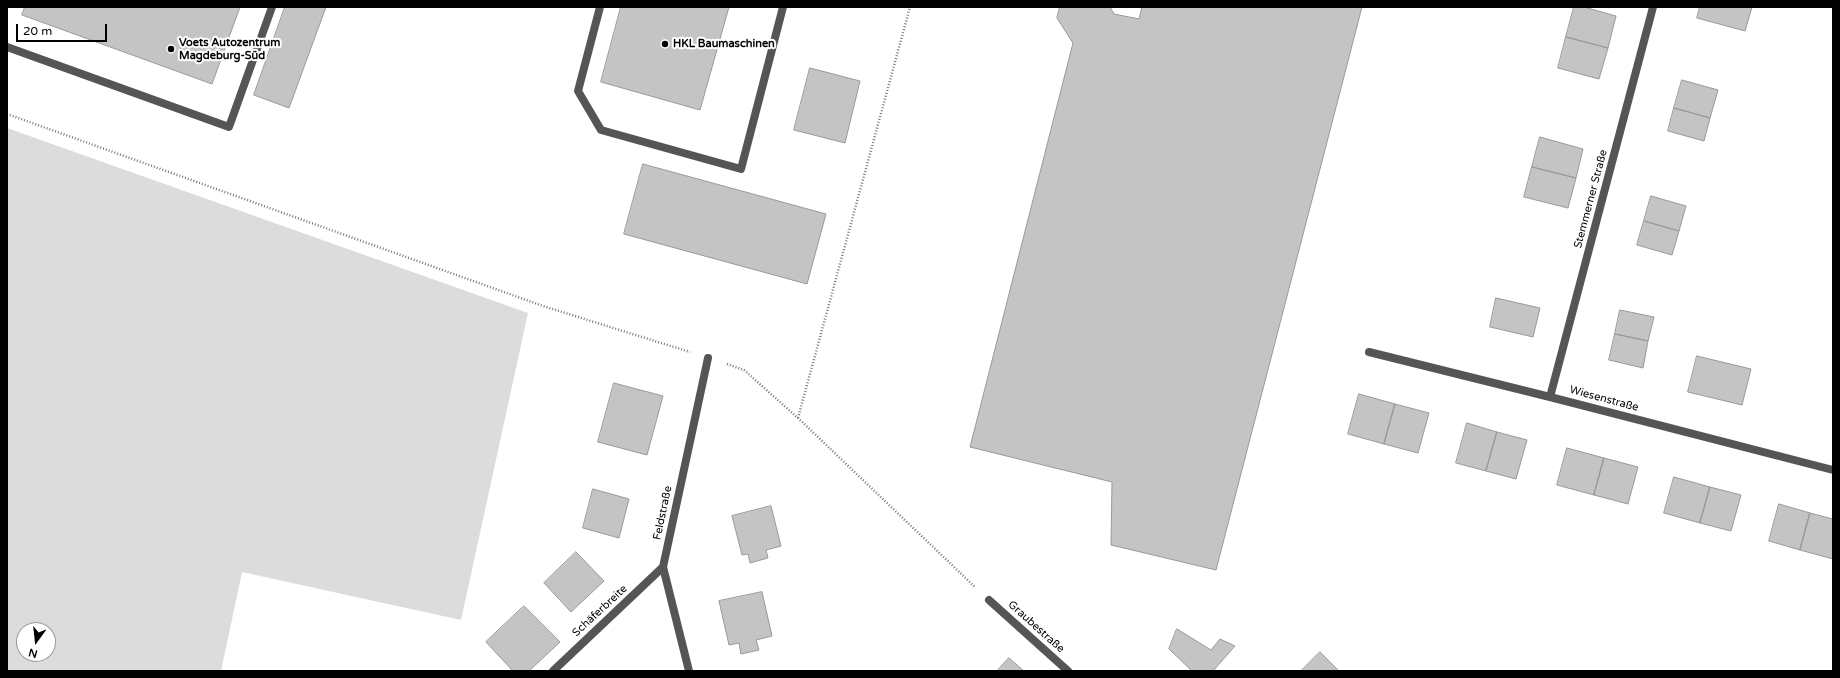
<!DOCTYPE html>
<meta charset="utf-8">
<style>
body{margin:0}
#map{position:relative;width:1840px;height:678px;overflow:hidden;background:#fff;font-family:"Varela Round",sans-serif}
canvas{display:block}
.frame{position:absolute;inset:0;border:8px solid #000;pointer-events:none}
.north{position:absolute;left:16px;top:622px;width:40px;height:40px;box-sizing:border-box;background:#fff;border:1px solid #999;border-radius:50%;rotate:195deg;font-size:11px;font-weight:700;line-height:16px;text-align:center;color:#000}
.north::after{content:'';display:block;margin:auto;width:14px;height:18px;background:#000;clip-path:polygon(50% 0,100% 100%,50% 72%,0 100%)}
.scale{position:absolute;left:16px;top:24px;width:91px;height:18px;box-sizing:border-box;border:2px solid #000;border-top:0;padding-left:5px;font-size:12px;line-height:14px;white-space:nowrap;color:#000;-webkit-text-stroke:3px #fff;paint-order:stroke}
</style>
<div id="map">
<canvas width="1840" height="678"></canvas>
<div class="frame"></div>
<div class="north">N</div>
<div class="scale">20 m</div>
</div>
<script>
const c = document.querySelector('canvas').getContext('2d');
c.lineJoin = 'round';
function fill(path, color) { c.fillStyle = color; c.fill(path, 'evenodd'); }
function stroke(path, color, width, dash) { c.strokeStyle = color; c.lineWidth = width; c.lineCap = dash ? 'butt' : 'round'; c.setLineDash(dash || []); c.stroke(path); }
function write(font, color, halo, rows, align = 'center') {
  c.font = font + ' "Varela Round",sans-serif'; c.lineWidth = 4; c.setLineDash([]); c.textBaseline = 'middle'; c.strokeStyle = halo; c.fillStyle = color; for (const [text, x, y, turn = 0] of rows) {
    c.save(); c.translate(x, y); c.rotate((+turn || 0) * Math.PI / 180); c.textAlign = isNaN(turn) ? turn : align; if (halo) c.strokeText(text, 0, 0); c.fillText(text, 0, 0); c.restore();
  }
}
fill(new Path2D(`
 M7,128L528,313L461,620L242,572L221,671H7ZM24,630H48V654H24Z`), '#dcdcdc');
const building = new Path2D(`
 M25,7H240L212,84L22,15Z
 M285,7H326L289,108L254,95Z
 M621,7H729L700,110L601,82Z
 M1060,7H1110L1114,14L1139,19L1142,7H1362L1216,570L1111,545L1112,482L970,447L1073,43L1057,18Z
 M1574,7H1584L1616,16L1608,48L1566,37Z
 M1700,7H1752L1745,31L1697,18Z
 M1566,37L1608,48L1599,79L1558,68Z
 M810,68L860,81L845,143L794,130Z
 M1682,80L1718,90L1710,118L1674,108Z
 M1674,108L1710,118L1704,141L1668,131Z
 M1540,137L1583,149L1576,178L1532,167Z
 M643,164L826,214L807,284L624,234Z
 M1532,167L1576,178L1568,208L1524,197Z
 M1651,196L1686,206L1679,231L1644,221Z
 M1644,221L1679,231L1672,255L1637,245Z
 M1496,298L1540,308L1533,337L1490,327Z
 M1620,310L1654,317L1648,341L1615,334Z
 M1615,334L1648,341L1643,368L1609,360Z
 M1697,356L1751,369L1742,405L1688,392Z
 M614,383L663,396L647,455L598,442Z
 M1359,394L1395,404L1384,444L1348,434Z
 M1395,404L1429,413L1418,453L1384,444Z
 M1467,423L1497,432L1486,471L1456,463Z
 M1497,432L1527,440L1516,479L1486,471Z
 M1567,448L1604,458L1594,495L1557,485Z
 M1604,458L1638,467L1628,504L1594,495Z
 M1674,477L1710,487L1700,523L1664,513Z
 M1710,487L1741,495L1731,531L1700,523Z
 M593,489L629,499L619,538L583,528Z
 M1779,504L1810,513L1800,550L1769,541Z
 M771,506L781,546L766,550L768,558L750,563L748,554L742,555L732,516Z
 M1810,513L1833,519V559L1800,550Z
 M576,552L604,581L571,612L544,583Z
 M762,592L772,636L756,640L759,650L741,654L739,643L729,645L719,601Z
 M524,606L560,642L529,671H513L486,642Z
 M1177,629L1211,650L1220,639L1235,646L1213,671H1192L1169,649Z
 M1320,652L1339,671H1301Z
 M1009,658L1024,671H997Z`);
fill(building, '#c4c4c4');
stroke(building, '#999', 1);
stroke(new Path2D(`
 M7,114L543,306L690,352
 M727,364L744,370L798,418L975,587
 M798,418L910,7`), '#777', 2.5, [1, 2]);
stroke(new Path2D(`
 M600,7L578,91L601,130L741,169L783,7
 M7,47L229,127L272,7`), '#555', 8);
stroke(new Path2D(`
 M1369,352L1550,397L1833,470
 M1550,397L1653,7
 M989,600L1068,671
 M553,671L663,567
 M689,671L663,567L708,358`), '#555', 8);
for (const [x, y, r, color] of [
 [665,44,4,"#000"],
 [171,49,4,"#000"]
]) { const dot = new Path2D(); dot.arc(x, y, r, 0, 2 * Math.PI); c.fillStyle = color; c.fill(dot); stroke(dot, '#fff', 1.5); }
write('bold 11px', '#000', '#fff', [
 ["Voets Autozentrum",179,43],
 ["Magdeburg-Süd",179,56],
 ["HKL Baumaschinen",673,44]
], 'left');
write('11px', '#000', '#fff', [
 ["Stemmerner Straße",1591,199,-75],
 ["Wiesenstraße",1604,399,15],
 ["Feldstraße",663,513,-78],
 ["Schäferbreite",600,611,-43],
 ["Graubestraße",1036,627,42]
]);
</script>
